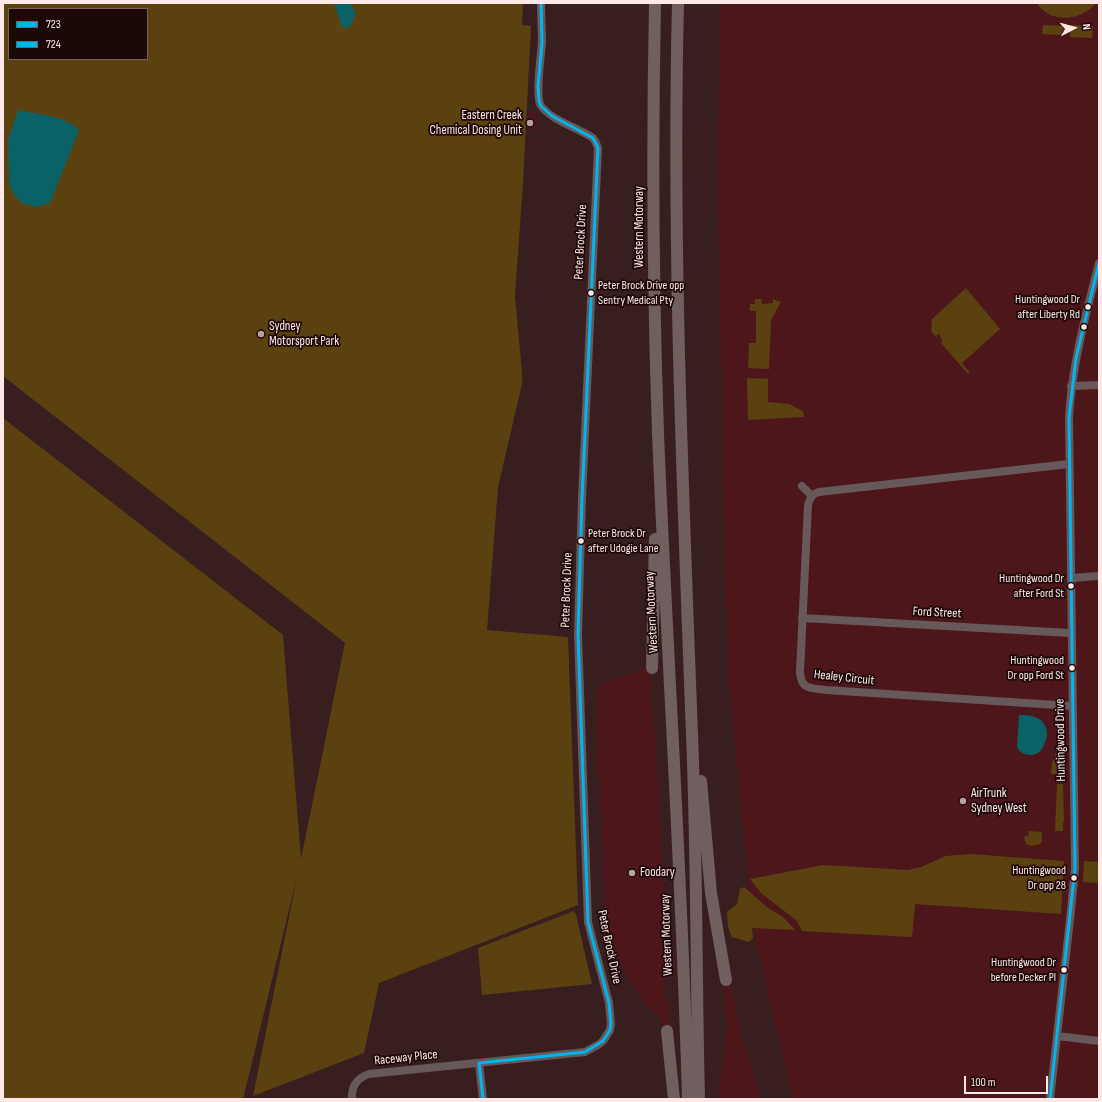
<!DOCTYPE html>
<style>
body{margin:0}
#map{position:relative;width:1102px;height:1102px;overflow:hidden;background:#391e20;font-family:"Sofia Sans Condensed",sans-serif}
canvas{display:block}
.frame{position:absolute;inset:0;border:4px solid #fde8e7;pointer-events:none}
.legend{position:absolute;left:8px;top:8px;width:140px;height:52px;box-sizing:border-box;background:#1d0808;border:1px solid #776261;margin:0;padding:5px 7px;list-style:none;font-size:12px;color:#fde8e7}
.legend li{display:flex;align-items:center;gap:8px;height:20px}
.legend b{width:20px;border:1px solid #776261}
.north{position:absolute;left:1054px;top:8px;width:40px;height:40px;-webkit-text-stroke:3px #1d0808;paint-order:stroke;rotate:84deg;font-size:11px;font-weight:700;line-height:16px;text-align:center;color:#fde8e7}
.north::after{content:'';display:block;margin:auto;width:14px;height:18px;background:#fde8e7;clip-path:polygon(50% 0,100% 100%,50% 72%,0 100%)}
.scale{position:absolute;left:964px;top:1076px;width:84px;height:18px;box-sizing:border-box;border:2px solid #fde8e7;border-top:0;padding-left:5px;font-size:12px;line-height:14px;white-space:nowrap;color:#fde8e7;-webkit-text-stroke:3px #1d0808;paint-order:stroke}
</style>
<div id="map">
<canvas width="1102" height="1102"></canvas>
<div class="frame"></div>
<ul class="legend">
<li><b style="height:5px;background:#00b5ef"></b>723</li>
<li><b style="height:5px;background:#00b5ef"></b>724</li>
</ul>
<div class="north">N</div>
<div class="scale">100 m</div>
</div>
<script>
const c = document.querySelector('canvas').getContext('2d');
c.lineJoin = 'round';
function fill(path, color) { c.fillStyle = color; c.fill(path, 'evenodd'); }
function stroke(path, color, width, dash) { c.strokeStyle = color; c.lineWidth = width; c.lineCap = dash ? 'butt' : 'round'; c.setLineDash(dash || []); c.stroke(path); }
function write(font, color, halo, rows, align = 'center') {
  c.font = font + ' "Sofia Sans Condensed",sans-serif'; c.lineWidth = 3.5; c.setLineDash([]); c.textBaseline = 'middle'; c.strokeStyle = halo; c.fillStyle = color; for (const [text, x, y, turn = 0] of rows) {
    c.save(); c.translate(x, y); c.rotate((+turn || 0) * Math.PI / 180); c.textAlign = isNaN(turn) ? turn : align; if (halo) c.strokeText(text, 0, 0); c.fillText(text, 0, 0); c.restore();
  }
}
fill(new Path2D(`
 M721,3H1099V1099H793L753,928L729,686L723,487L720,271L717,188Z
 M529,112H533L538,116L537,129H528Z
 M649,662L658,774L664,893L665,999L669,1000L670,1032H666L659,1017L648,1007L606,944L600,782L597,773L596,695L599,687L606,681L641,671Z
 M730,979L742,1036L761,1099H718L726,1044L727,1024L725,998L722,980Z`), '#4d161a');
fill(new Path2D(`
 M3,3H523L522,25L531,26L523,183L515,296L522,373V384L498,487L487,630L568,637L578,905L379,983L364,1053L253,1096L297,877L243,1099H3V418L283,635L301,859L345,643L3,376ZM9,9H147V59H9Z
 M1037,3H1096C1082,21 1049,24 1037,3Z
 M1043,25L1063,26L1062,35L1042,34Z
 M1070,25L1093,26L1092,38L1070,37Z
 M966,288L1000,329L962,363L970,373L968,374L941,343L942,340L939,334L936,336L938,340L931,331L932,319Z
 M755,299H761L762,304L773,303V299L781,302L771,320L769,369L748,368L749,343H756V311H750V304H755Z
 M747,378L768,379V402L789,404L803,411L804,417L748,420Z
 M1056,753L1062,756L1058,761L1062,758L1063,783H1057L1058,774H1051L1052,763Z
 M1057,784H1063L1064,822H1063V831H1055Z
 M1029,831L1042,832V841L1040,844L1032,846L1026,844L1024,836H1028Z
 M971,854L1064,861L1061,914L915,904L912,937L802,931L797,921L761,893L750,879L823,865L908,870L921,867L946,856Z
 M1084,861L1099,862V883L1083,882Z
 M744,887L768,908L783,917L795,930L752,928L753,938L749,942L732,937L728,927L727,912L737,904L740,889Z
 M574,911L576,915L592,984L482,995L478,948Z`), '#5c4110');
fill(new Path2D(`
 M334,3H350L356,14L350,26L344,29L341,24Z
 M18,110C38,114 65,116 79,130L50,203L37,207L21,203L13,193L9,183L8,140Z
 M1019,715C1025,715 1032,715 1037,718C1046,722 1050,734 1045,742C1044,745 1042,751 1038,753C1031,757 1020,755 1017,747Z`), '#0a6166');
stroke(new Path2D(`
 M1071,386L1099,385
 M1069,464L819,492C812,494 810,498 808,505L800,672C801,690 811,688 826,690L1072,706
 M802,486L812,496
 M1071,578L1099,576
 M802,618L1071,633
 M1057,1036L1099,1041
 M479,1063L483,1099
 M352,1099C351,1087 357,1078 369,1074L585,1052L598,1045L603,1041L610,1030L611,1024L609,1003L588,922L578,634L582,498L598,148L596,143L593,138C579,128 552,121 541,106C535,97 541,56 542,43C542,30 541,16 541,3
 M1050,1099L1071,910L1075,868L1069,417C1072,364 1086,314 1099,263`), '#675959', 8);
stroke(new Path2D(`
 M655,3C652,146 653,290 658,433C667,655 682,877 688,1099
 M678,3C672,247 683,491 692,735C697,857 696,978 699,1099
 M652,668L655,539
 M701,781L711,893L726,980
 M667,1031L674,1099`), '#715e5f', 12);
stroke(new Path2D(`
 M1050,1099L1075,868L1069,417L1076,358L1099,263`), '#00b5ef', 3);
stroke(new Path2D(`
 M483,1099L479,1063L585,1052L603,1041L610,1030L611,1024L609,1003L588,922L578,634L582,498L598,148L593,138L552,116L541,106L539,101L538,86L542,43L541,3`), '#00b5ef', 3);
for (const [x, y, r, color] of [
 [530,123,4,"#b8a1a1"],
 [591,293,3.5,"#fde8e7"],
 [1088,307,3.5,"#fde8e7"],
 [1084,327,3.5,"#fde8e7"],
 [261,334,4,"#b8a1a1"],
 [581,541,3.5,"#fde8e7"],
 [1071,586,3.5,"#fde8e7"],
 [1072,668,3.5,"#fde8e7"],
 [963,801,4,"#b8a1a1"],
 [632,873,4,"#b8a1a1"],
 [1074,878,3.5,"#fde8e7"],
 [1064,970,3.5,"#fde8e7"]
]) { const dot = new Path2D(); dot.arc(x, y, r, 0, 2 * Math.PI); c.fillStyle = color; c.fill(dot); stroke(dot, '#1d0808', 1.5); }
write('12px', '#fde8e7', '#1d0808', [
 ["Peter Brock Drive opp",598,286,"left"],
 ["Sentry Medical Pty",598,301,"left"],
 ["Huntingwood Dr",1080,300],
 ["after Liberty Rd",1080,315],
 ["Peter Brock Dr",588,534,"left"],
 ["after Udogie Lane",588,549,"left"],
 ["Huntingwood Dr",1064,579],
 ["after Ford St",1064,594],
 ["Huntingwood",1064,661],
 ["Dr opp Ford St",1064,676],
 ["Huntingwood",1066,871],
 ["Dr opp 28",1066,886],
 ["Huntingwood Dr",1056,963],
 ["before Decker Pl",1056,978]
], 'right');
write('13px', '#fde8e7', '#1d0808', [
 ["Eastern Creek",522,116,"right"],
 ["Chemical Dosing Unit",522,131,"right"],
 ["Sydney",269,327],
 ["Motorsport Park",269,342],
 ["AirTrunk",971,794],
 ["Sydney West",971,809],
 ["Foodary",640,873]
], 'left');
write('13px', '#fde8e7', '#1d0808', [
 ["Western Motorway",640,227,-90],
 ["Peter Brock Drive",581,242,-87],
 ["Peter Brock Drive",567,590,-88],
 ["Western Motorway",652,612,-93],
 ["Ford Street",937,613,3],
 ["Healey Circuit",844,678,6],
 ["Huntingwood Drive",1061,740,-91],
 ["Western Motorway",667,935,-92],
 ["Peter Brock Drive",609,947,78],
 ["Raceway Place",406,1058,-6]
]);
</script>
